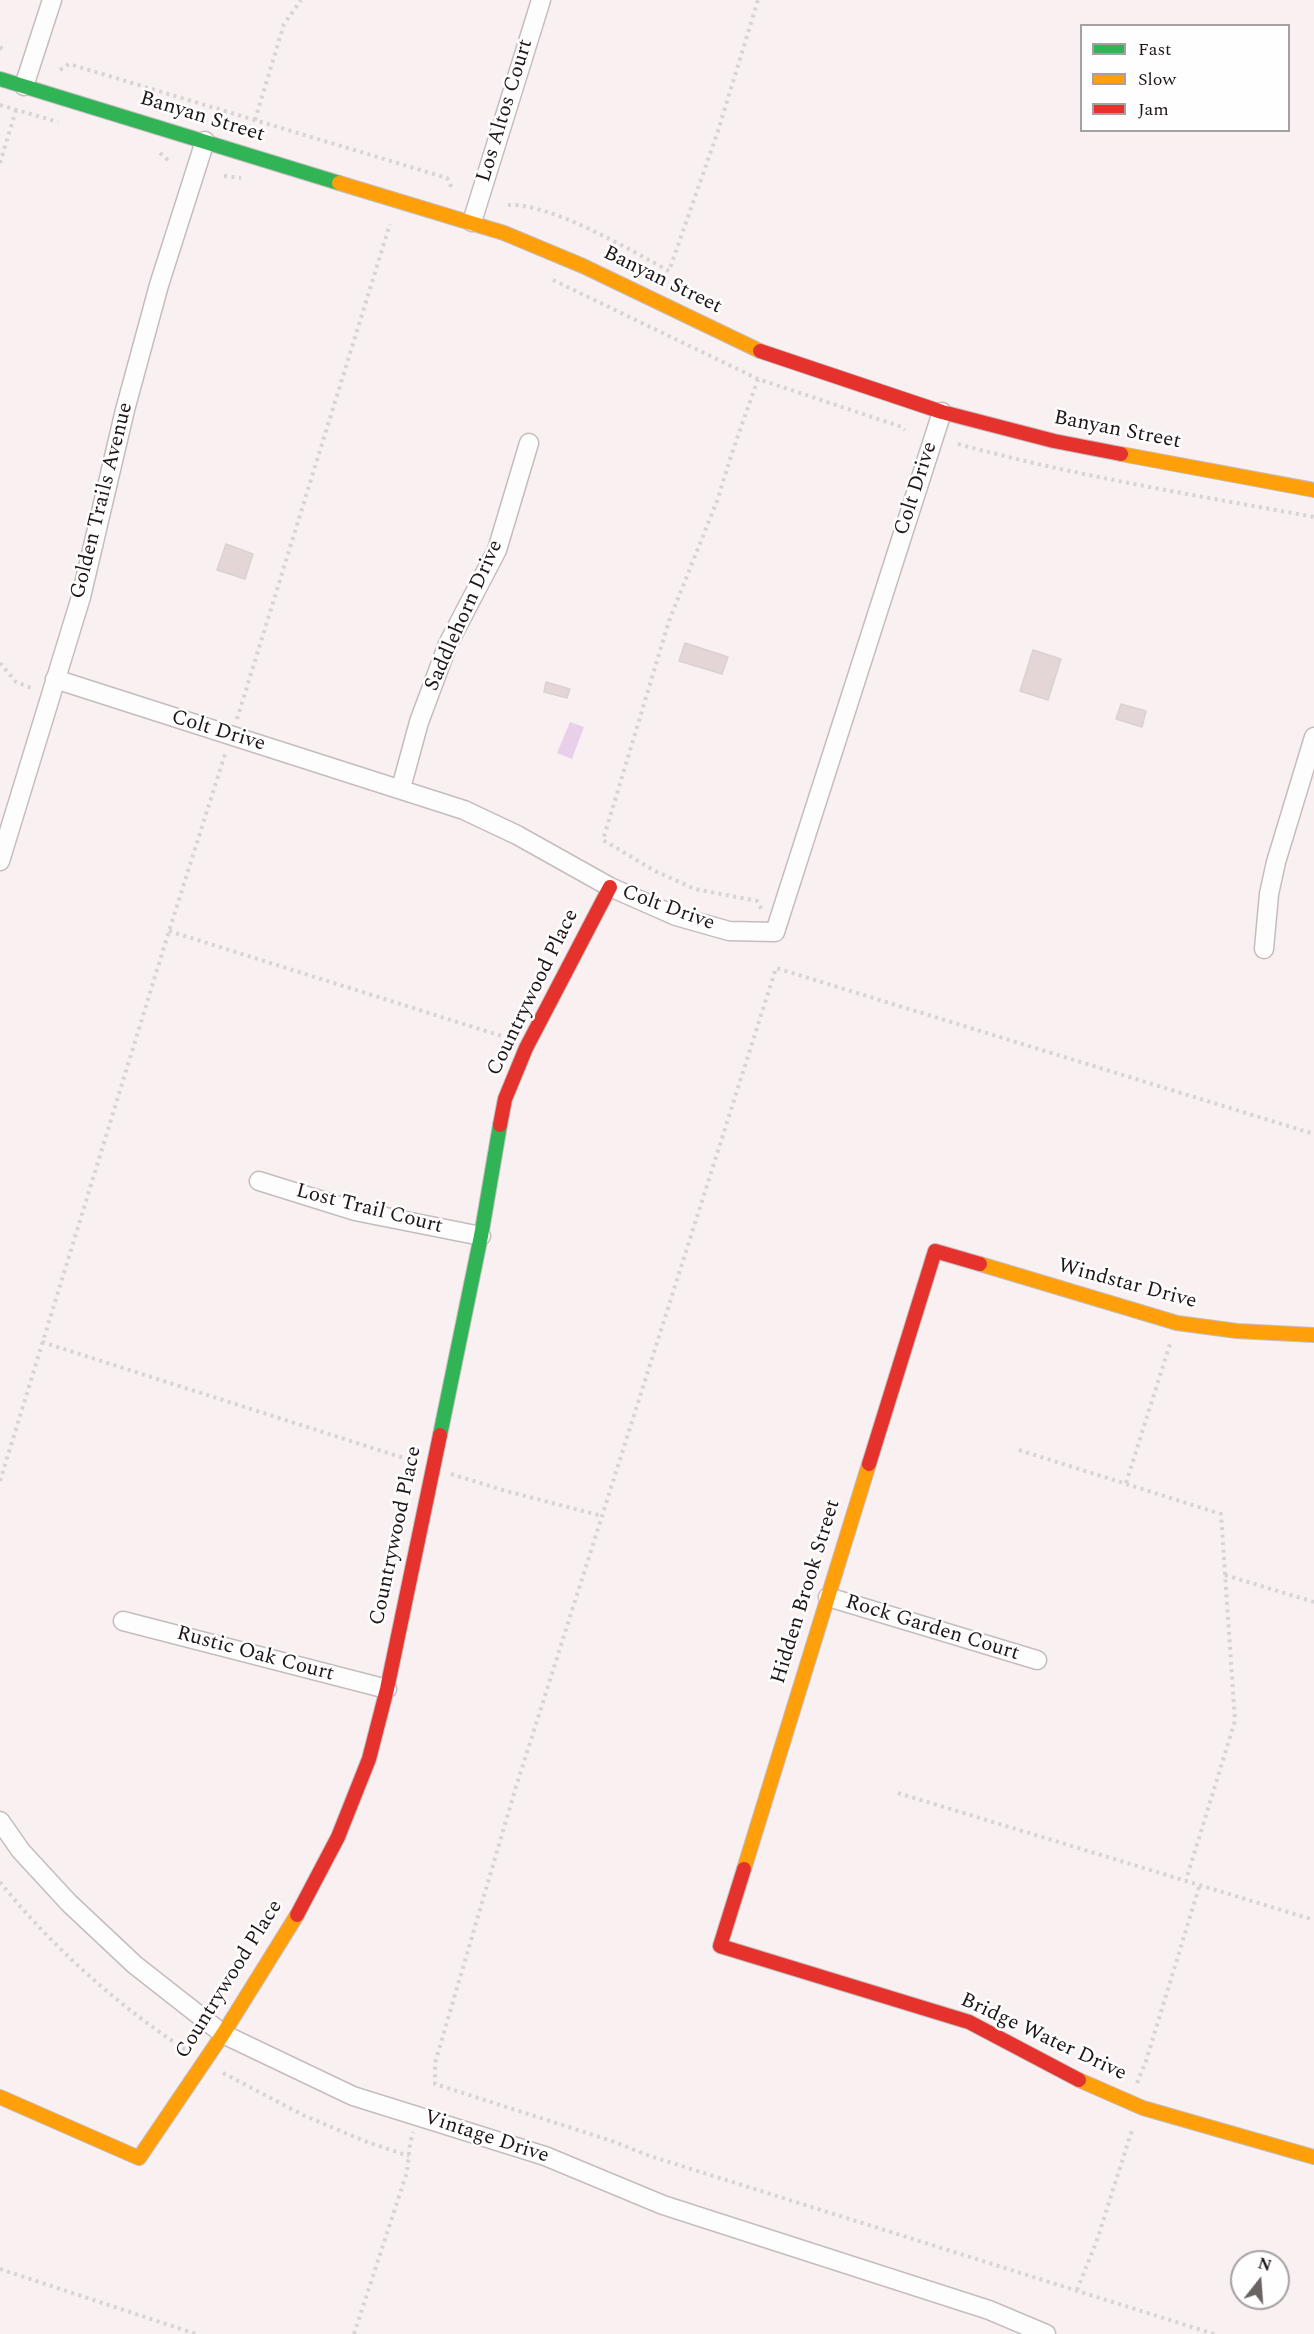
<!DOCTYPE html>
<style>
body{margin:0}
#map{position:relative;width:1314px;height:2334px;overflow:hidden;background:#f9f0f2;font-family:Spectral,serif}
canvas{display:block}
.legend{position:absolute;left:1080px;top:24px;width:210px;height:108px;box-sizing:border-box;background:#fefefe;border:2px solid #a5a1a2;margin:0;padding:8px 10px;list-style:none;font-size:18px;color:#1f1518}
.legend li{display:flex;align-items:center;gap:12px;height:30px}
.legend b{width:30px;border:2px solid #a5a1a2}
.north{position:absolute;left:1230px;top:2250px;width:60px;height:60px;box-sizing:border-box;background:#fefefe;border:2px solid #a5a1a2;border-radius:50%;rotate:17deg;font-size:16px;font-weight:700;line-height:24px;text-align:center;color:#1f1518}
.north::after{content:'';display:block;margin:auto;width:21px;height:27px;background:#6b6264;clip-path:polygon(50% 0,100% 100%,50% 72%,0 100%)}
</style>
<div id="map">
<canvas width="1314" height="2334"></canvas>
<ul class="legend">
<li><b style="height:8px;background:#30b455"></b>Fast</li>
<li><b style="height:8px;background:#ff9f0a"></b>Slow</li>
<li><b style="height:8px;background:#e5322d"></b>Jam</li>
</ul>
<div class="north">N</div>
</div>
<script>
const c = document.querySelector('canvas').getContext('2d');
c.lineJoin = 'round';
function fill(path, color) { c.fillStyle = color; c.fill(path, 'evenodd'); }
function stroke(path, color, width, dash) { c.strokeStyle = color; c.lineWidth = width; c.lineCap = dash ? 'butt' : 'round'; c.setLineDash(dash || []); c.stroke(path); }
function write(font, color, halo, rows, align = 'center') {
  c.font = font + ' Spectral,serif'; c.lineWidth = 5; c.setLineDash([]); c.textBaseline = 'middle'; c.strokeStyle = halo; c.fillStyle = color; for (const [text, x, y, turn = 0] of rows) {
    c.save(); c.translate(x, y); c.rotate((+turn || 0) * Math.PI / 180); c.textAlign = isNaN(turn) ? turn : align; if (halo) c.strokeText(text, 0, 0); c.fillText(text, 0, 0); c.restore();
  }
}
fill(new Path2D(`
 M570,722L584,727L572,759L557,753Z`), '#e8cfea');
const building = new Path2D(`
 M226,544L253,554L245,579L217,570Z
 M685,643L728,657L722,674L679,661Z
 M1033,650L1061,659L1048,700L1020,691Z
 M546,682L570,689L567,698L544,692Z
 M1121,704L1146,711L1142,727L1116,719Z`);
fill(building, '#e4d6d6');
stroke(building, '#dad1d1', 1.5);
const street = new Path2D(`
 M24,86L52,0
 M472,222L541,0
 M55,679L464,810L517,835L610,887L676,916L729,931L775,932L942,412
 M401,788L419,722L448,644L497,550L529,443
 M0,861L81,597L125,410L159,285L205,141
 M1264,949L1269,894L1276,862L1314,737
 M259,1181L355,1211L481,1236
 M828,1597L1037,1660
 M123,1621L387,1689
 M0,1821L21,1851L69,1903L135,1965L223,2034L353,2096L545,2156L663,2205L989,2310L1046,2334`);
const fast = new Path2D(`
 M0,79L339,183
 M440,1435L481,1236L500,1125`);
const slow = new Path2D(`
 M339,183L504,233L583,266L760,351
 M1121,454L1314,490
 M980,1264L1177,1323L1237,1331L1314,1335
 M744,1869L869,1464
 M1079,2080L1143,2108L1314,2157
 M0,2097L139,2158L223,2034L297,1915`);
const jam = new Path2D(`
 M760,351L942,412L1054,441L1121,454
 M500,1125L505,1099L526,1048L610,887
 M869,1464L935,1251L980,1264
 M744,1869L720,1946L969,2022L1079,2080
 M297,1915L338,1837L369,1759L387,1689L440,1435`);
stroke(street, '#c5bcbe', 21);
stroke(fast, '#c5bcbe', 16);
stroke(slow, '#c5bcbe', 16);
stroke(jam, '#c5bcbe', 16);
stroke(new Path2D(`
 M0,47L4,51
 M60,70L69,64L447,178L452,188
 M0,105L58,122
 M255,120L284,24L301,0
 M160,153L168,160
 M0,163L16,110
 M224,176L241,178
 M508,205C551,203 630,250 669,271L718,131L758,0
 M553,280L758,379L902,427L905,430
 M758,379L734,447L717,501L669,621L603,840L655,871L695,889L757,901L763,912
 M958,444C1075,476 1195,495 1314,517
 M0,663L16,682L34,689
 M237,719L390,224
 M169,931L508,1038
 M42,1342L413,1461
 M1019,1450L1221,1514L1235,1721L1186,1880
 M451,1474L506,1491L602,1516
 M0,1481L169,931L226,751
 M1126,1483L1170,1344
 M1225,1575L1314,1602
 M898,1793L1314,1920
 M0,1882C50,1945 118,2006 186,2050
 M223,2073L303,2115L367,2142L409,2156
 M1137,2083L1146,2061L1200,1884
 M0,2269L196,2334
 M1077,2290L1097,2240L1133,2127
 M354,2334L407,2172L410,2144L413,2132
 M1214,2334L650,2156L612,2141L435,2084V2063L515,1790L776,968L1314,1134`), '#d7d4d5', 4, [3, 4.5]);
stroke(street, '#fefdfd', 18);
stroke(fast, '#30b455', 14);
stroke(slow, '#ff9f0a', 14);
stroke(jam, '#e5322d', 14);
write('21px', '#1f1518', '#fefefe', [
 ["Los Altos Court",506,111,-73],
 ["Banyan Street",202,118,17],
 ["Banyan Street",662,281,26],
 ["Banyan Street",1117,431,11],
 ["Colt Drive",917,489,-72],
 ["Golden Trails Avenue",103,501,-76],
 ["Saddlehorn Drive",465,616,-66],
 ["Colt Drive",218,732,17],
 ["Colt Drive",668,909,20],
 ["Countrywood Place",534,993,-64],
 ["Lost Trail Court",369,1210,14],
 ["Windstar Drive",1127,1285,15],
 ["Countrywood Place",397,1536,-78],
 ["Hidden Brook Street",807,1592,-73],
 ["Rock Garden Court",932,1629,17],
 ["Rustic Oak Court",255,1655,15],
 ["Countrywood Place",230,1980,-58],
 ["Bridge Water Drive",1043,2038,25],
 ["Vintage Drive",486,2138,18]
]);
</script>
